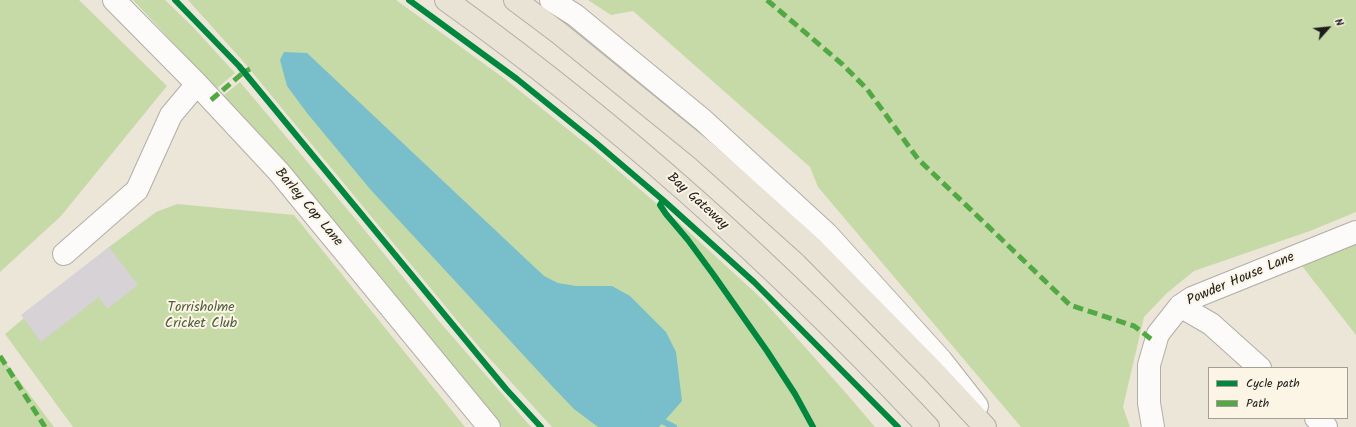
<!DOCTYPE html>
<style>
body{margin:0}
#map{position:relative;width:1356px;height:427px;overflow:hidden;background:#ece6d9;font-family:Kalam,sans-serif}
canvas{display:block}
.legend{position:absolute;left:1208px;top:367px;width:140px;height:52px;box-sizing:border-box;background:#fcf5e5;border:1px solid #a29e95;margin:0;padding:5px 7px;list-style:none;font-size:12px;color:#1c1c1c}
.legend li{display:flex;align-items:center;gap:8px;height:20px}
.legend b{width:20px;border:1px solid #a29e95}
.north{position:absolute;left:1308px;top:8px;width:40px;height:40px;-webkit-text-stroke:3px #fcf5e5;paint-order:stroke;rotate:63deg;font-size:11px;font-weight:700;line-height:16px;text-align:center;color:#1c1c1c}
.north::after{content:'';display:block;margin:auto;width:14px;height:18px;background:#1c1c1c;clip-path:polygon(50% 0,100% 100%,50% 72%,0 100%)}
</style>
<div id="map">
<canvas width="1356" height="427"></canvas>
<ul class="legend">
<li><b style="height:5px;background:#00873e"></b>Cycle path</li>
<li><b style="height:5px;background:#52a943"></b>Path</li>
</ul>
<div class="north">N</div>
</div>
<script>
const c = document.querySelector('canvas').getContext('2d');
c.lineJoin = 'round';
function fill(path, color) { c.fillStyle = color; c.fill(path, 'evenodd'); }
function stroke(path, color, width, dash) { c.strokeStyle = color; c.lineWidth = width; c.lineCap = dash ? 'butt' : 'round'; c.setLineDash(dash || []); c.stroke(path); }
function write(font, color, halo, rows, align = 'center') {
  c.font = font + ' Kalam,sans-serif'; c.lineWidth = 4; c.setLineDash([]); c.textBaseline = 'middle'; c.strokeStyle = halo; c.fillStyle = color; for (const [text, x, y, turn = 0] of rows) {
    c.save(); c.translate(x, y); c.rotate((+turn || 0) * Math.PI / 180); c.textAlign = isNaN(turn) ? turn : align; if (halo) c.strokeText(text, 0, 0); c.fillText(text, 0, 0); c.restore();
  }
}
fill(new Path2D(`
 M0,0H79L167,86L61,216L0,272Z
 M133,0H165L192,26L235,73L215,90L199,70Z
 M188,0H396L505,79L601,156L677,221L762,299L846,393L875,427H552L479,347L242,60Z
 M588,0H1356V212L1310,231L1194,271L1167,293L1144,317L1123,407L1130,427H1021L818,187L810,167L633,11L611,15Z
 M240,82L358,222L438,320L531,427H502L223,96Z
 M177,204L294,215L465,427H73L5,334L109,247L156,212Z
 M1356,244V335L1302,266Z
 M0,355L54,427H0Z`), '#c6daa7');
fill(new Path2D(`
 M284,52L307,53L544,276L558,283L576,286H612L630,296L666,332L676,352L682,401L659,427H598L574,409L551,385L370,189L307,113L287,86L280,60Z`), '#78bfcb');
stroke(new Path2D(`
 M664,422L674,427`), '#78bfcb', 6);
fill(new Path2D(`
 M109,247L138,285L107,309L99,297L41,342L21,315Z`), '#d6d2d6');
const minor = new Path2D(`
 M114,0L197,84L279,172L489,427
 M551,0L575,15L703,120L826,233L941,360L977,406
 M64,254L137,190L171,115L197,84
 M1180,306L1211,324L1260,368
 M1316,418L1326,427
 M1153,427L1149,403V365L1158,334L1180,306L1192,298L1356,232`);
const highway = new Path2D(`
 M446,0C621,125 781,270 928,427
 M515,0L559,33L704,151L811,247L932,370L985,427`);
stroke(minor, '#b2aea6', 24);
stroke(highway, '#b2aea6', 24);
stroke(minor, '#fcfbf9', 22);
stroke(highway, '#e9e3d6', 22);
stroke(new Path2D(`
 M767,0L842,64L867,89L918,159L1070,305L1134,326L1155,342
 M211,100L244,72L250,69
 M0,356L45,427`), '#52a943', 5, [10, 5]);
stroke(new Path2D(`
 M175,0L239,66L506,389L541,427
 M409,0L517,79L595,142L663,200L754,282L898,427
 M663,200L660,205L666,214L688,240L713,274L767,351L795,394L813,427`), '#00873e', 6);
write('14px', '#1c1c1c', '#fcf5e5', [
 ["Bay Gateway",697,202,42],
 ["Barley Cop Lane",308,208,50],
 ["Powder House Lane",1241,280,-23]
]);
write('14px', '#4d5b3e', '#fcf5e5', [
 ["Torrisholme",201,309],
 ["Cricket Club",201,325]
]);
</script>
